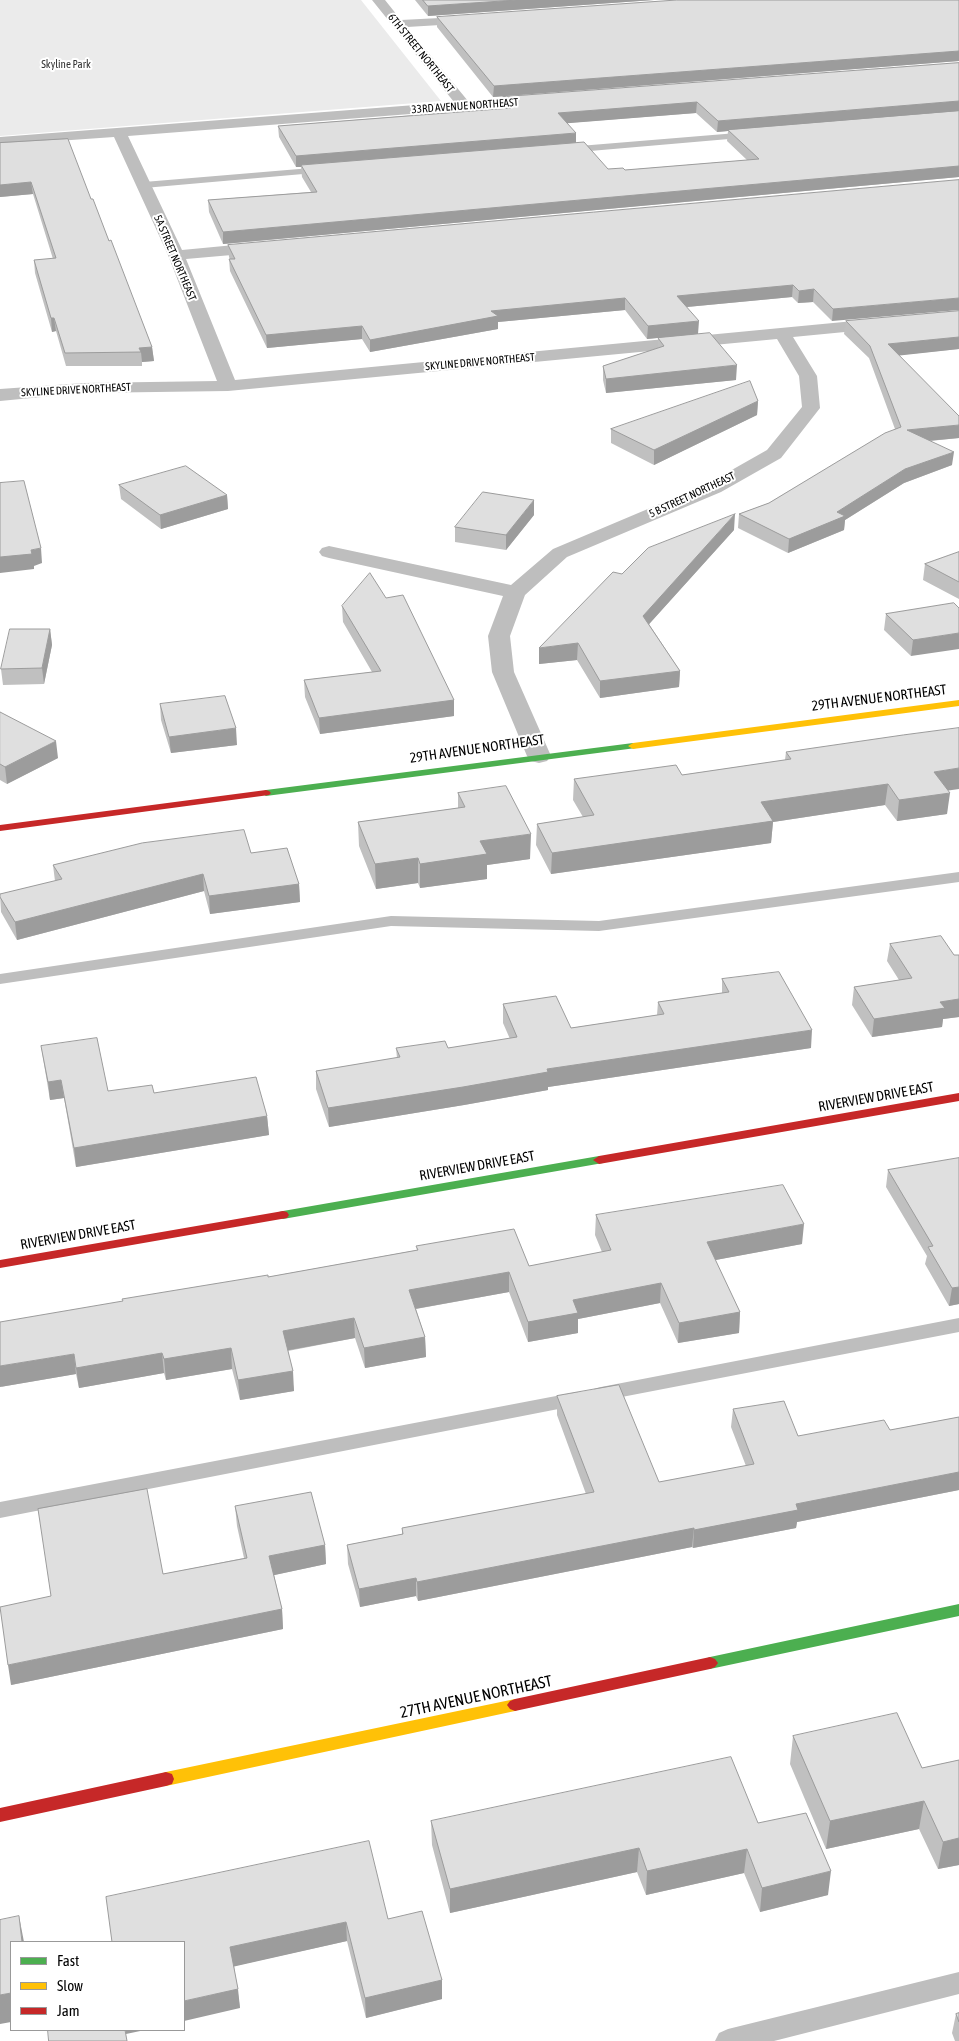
<!DOCTYPE html>
<style>
body{margin:0}
#map{position:relative;width:959px;height:2041px;overflow:hidden;background:#fff;font-family:"Asap Condensed",sans-serif}
canvas{display:block}
.legend{position:absolute;left:10px;top:1941px;width:175px;height:90px;box-sizing:border-box;background:#fff;border:1px solid #999;margin:0;padding:6px 9px;list-style:none;font-size:15px;color:#000}
.legend li{display:flex;align-items:center;gap:10px;height:25px}
.legend b{width:25px;border:1px solid #999}
</style>
<div id="map">
<canvas width="959" height="2041"></canvas>
<ul class="legend">
<li><b style="height:6px;background:#4caf50"></b>Fast</li>
<li><b style="height:6px;background:#ffc107"></b>Slow</li>
<li><b style="height:6px;background:#c62828"></b>Jam</li>
</ul>
</div>
<script>
const c = document.querySelector('canvas').getContext('2d');
c.lineJoin = 'round';
function fill(path, color) { c.fillStyle = color; c.fill(path, 'evenodd'); }
function stroke(path, color, width, dash) { c.strokeStyle = color; c.lineWidth = width; c.lineCap = dash ? 'butt' : 'round'; c.setLineDash(dash || []); c.stroke(path); }
function write(font, color, halo, rows, align = 'center') {
  c.font = font + ' "Asap Condensed",sans-serif'; c.lineWidth = 4; c.setLineDash([]); c.textBaseline = 'middle'; c.strokeStyle = halo; c.fillStyle = color; for (const [text, x, y, turn = 0] of rows) {
    c.save(); c.translate(x, y); c.rotate((+turn || 0) * Math.PI / 180); c.textAlign = isNaN(turn) ? turn : align; if (halo) c.strokeText(text, 0, 0); c.fillText(text, 0, 0); c.restore();
  }
}
fill(new Path2D(`
 M0,0H361L441,101L0,136Z`), '#ebebeb');
fill(new Path2D(`
 M749,132L752,133V137L567,153L563,150L567,147Z
 M323,167L327,170L326,172L144,188L139,185L144,182Z
 M959,872V882L599,931L391,926L0,984V974L391,916L599,921Z
 M959,1318V1332L601,1401L594,1399L591,1394L594,1389L601,1387Z
 M577,1392L584,1394L587,1399L584,1404L0,1518V1502Z
 M959,1972V1994L774,2041H715L719,2033L728,2029Z`), '#bebebe');
fill(new Path2D(`
 M372,0H385L401,20L479,16L480,19L479,22L474,23L407,27L468,101L539,96L546,100L539,104L128,136L182,250L266,242L274,247L266,252L186,259L235,380L959,311V321L793,337L817,376L820,408L781,458L721,492L567,557L525,595L510,636L514,672L551,756L547,761L539,763L531,761L527,756L492,672L488,636L503,596L329,558L322,556L319,552L322,548L329,546L511,585L553,549L707,484L767,450L802,407L799,376L777,339L228,391L84,393L0,401V389L84,383L217,381L168,255L114,137L0,145V137L454,102Z`), '#bebebe');
fill(new Path2D(`
 M633,743L636,744L638,746L636,748L266,796L261,793L266,790Z
 M599,1156L605,1160L603,1163L283,1219L279,1218L277,1215L279,1212L283,1211Z
 M959,1604V1616L710,1669L705,1667L702,1663L705,1659L710,1657Z`), '#4caf50');
fill(new Path2D(`
 M959,700V706L633,749L628,746L633,743Z
 M515,1699L520,1701L523,1705L520,1709L515,1711L166,1786L160,1784L158,1779L160,1774L166,1772Z`), '#ffc107');
fill(new Path2D(`
 M266,790L269,791L271,793L269,795L0,831V825Z
 M959,1093V1101L599,1164L593,1160L599,1156Z
 M283,1211L287,1212L289,1215L287,1218L0,1268V1260Z
 M710,1657L715,1659L718,1663L715,1667L710,1669L515,1711L510,1709L507,1705L510,1701L515,1699Z
 M166,1772L172,1774L174,1779L172,1784L166,1786L0,1822V1808Z`), '#c62828');
fill(new Path2D(`
 M415,0H654L428,16Z
 M959,0V61L493,97L437,27V17Z
 M959,63V177L223,244L209,212L208,200L311,192L302,177L301,167H296L279,137L278,126L503,108V97ZM696,113L717,132L728,131L727,141L747,160L625,170L608,169L576,143L567,123Z
 M0,143L91,199L109,241L152,347L154,361L142,362V366H66L56,331L52,332L35,273L34,260L53,259L33,194L0,197Z
 M959,180L832,321L813,302L798,303L792,297L687,307L698,334L647,339L625,310L498,322V329L370,352L362,339L267,348L230,271L229,259H230L229,257L228,245Z
 M959,311V349L899,355L959,438L930,441L952,465L904,483L845,520L844,530L788,553L738,528L739,514L769,503L895,429L869,358L844,334L846,321Z
 M658,338L736,380L606,393L603,380V366L658,348Z
 M758,401L757,415L654,465L611,443V429Z
 M119,485L227,495L228,509L161,529L121,499Z
 M534,515L506,550L455,542V527Z
 M734,530L649,624L680,671L679,687L600,698L577,660L539,664L622,574Z
 M959,552V599L923,580L925,564Z
 M386,598L454,700V716L320,734L305,697L304,680L372,672L343,622L342,606Z
 M954,603L911,656L884,630L886,614Z
 M50,629L52,645L44,684L3,685L1,669Z
 M160,704L237,745L171,753L161,720Z
 M0,712L58,758L7,784L0,780Z
 M786,752L948,791L947,814L897,821L885,805L773,822L771,843L551,874L536,845L537,824L583,817L573,800L574,779L682,775L785,760Z
 M458,793L530,859L487,865V879L420,888L418,883L376,889L359,846L358,822L458,808Z
 M251,853L299,884L300,902L210,914L204,891L17,940L1,912L0,894L55,881L53,865Z
 M890,944L954,955H959V1017L943,1019L942,1027L872,1037L852,1005L854,987L899,980L887,961Z
 M722,979L811,1048L548,1087V1090L464,1105L329,1127L316,1089V1071L397,1058L396,1048H448L510,1039L503,1023V1004L571,1028L657,1015L658,1002L722,993Z
 M41,1046L108,1091L154,1093L267,1116L269,1135L76,1167L64,1098L50,1100Z
 M959,1158V1304L949,1306L925,1264L927,1256L886,1187L888,1170Z
 M596,1215L802,1244L715,1260L740,1312L739,1333L678,1343L660,1303L578,1319V1333L528,1342L509,1292L416,1309L425,1337L426,1357L365,1368L355,1338L288,1351L294,1391L240,1400L232,1369L166,1380L164,1373L79,1388L76,1374L0,1387L268,1277L417,1250L416,1246L529,1266L602,1252L595,1235Z
 M557,1396L659,1482L746,1466L731,1427L733,1409L798,1436L890,1430L959,1417V1490L797,1522L796,1528L693,1548L692,1547L418,1601L416,1596L360,1607L348,1564L347,1545L402,1534V1528L586,1494L557,1415Z
 M235,1506L325,1545L326,1564L274,1575L282,1609L283,1629L11,1685L163,1574L244,1558L237,1526Z
 M793,1736L922,1768L959,1760V1865L938,1869L919,1829L826,1849L790,1764Z
 M431,1821L758,1823L828,1895L760,1912L744,1873L646,1895L637,1872L450,1913L432,1845Z
 M388,1919L442,1980V1999L366,2018L347,1941L234,1966L240,2008L112,1942Z
 M959,2013V2041H955L952,2033L956,2014Z`), '#c0c0c0');
fill(new Path2D(`
 M517,0H654L428,16V6Z
 M959,51V61L493,97L494,86Z
 M959,101V112L728,130V131L717,132L718,121Z
 M697,102L696,113L558,124V113Z
 M576,133V144L301,165V167H296V156Z
 M959,166V177L223,244V232Z
 M31,182L33,194L0,197V185Z
 M793,285L792,297L676,308L677,296Z
 M814,289L813,302L798,303L799,291Z
 M625,298V310L498,322V329L370,352V340L491,311Z
 M959,298V310L832,321L833,309Z
 M51,318H54L56,331L52,332Z
 M699,321L698,334L647,339L648,326Z
 M362,326V339L267,348L266,335Z
 M959,337V349L886,357L888,344Z
 M152,347L154,361L142,362L141,352L139,348Z
 M737,365L736,380L606,393V379Z
 M758,401L757,415L654,465V450Z
 M959,425V438L905,443L907,430Z
 M954,452L952,465L904,483L845,520L844,530L788,553L789,539L837,512L905,469Z
 M227,495L228,509L161,529L160,515Z
 M534,500V515L506,550V535Z
 M735,514L734,530L642,632L643,616Z
 M41,548L42,563L34,566V569L0,573V557Z
 M50,629L52,645L44,684L42,668Z
 M959,633V649L911,656L913,640Z
 M578,643L577,660L539,664V648Z
 M680,671L679,687L600,698V681Z
 M454,700V716L320,734L319,718Z
 M236,728L237,745L171,753L169,737Z
 M56,741L58,758L7,784L5,767Z
 M959,768V789L931,793L934,772Z
 M888,784L885,805L773,822L771,843L551,874L552,853L761,802Z
 M950,793L947,814L897,821L899,800Z
 M531,834L530,859L487,865V879L420,888V864L480,841Z
 M418,858V883L376,889L375,864Z
 M203,874L204,891L17,940L15,922Z
 M299,884L300,902L210,914L209,896Z
 M959,999V1017L943,1019L942,1027L872,1037L874,1019L940,1002Z
 M812,1030L811,1048L548,1087V1090L464,1105L329,1127L328,1108L547,1069Z
 M61,1080L64,1098L50,1100L48,1082Z
 M267,1116L269,1135L76,1167L74,1148Z
 M804,1224L802,1244L705,1262L707,1242Z
 M509,1272V1292L409,1310V1290Z
 M661,1283L660,1303L578,1319V1333L528,1342V1322L573,1300Z
 M959,1287V1304L949,1306L952,1288Z
 M740,1312L739,1333L678,1343L679,1323Z
 M354,1318L355,1338L284,1351L283,1331Z
 M425,1337L426,1357L365,1368L364,1348Z
 M231,1348L232,1369L166,1380L164,1359Z
 M162,1353L164,1373L79,1388L76,1368Z
 M74,1354L76,1374L0,1387V1366Z
 M293,1371L294,1391L240,1400L238,1380Z
 M959,1472V1490L797,1522L796,1528L693,1548L694,1530L796,1504Z
 M694,1528L692,1547L418,1601L417,1582Z
 M325,1545L326,1564L270,1576L269,1556Z
 M416,1578V1596L360,1607L359,1589Z
 M282,1609L283,1629L11,1685L8,1665Z
 M924,1801L919,1829L826,1849L830,1821Z
 M959,1838V1865L938,1869L943,1842Z
 M639,1848L637,1872L450,1913V1889Z
 M747,1849L744,1873L646,1895L647,1871Z
 M831,1871L828,1895L760,1912L762,1888Z
 M19,1916L24,1942H22Z
 M346,1922L347,1941L232,1967L230,1947Z
 M442,1980V1999L366,2018L365,1998Z
 M238,1989L240,2008L184,2021V2001Z
 M11,1993V2022L0,2024V1995Z
 M125,2030H145L126,2034Z`), '#9c9c9c');
const building = new Path2D(`
 M423,0H517L428,6Z
 M677,0H959V51L494,86L437,17Z
 M959,63V101L718,121L697,102L610,109L558,113L576,133L296,156L278,126L511,108L503,97Z
 M959,111V166L223,232L208,200L317,192L301,165L584,142L608,169L623,168L625,170L759,159L728,130Z
 M68,139L91,199H93L109,241L111,240L152,347L139,348L141,352L65,353L54,318H51L34,260L56,258L31,182L0,185V143Z
 M959,180V298L833,309L814,289L799,291L793,285L677,296L699,321L648,326L625,298L491,311L498,316L370,340L362,326L266,335L229,259H235L228,245Z
 M959,311V337L888,344L959,416V425L907,430L954,452L905,469L837,512L845,516L789,539L739,514L769,503L885,433L901,427L870,346L846,321Z
 M710,333L737,365L606,379L603,366L664,346L658,338Z
 M750,381L758,401L654,450L611,429Z
 M186,466L227,495L160,515L119,485Z
 M24,481L41,548L31,550L32,554L0,557V483Z
 M483,492L534,500L506,535L455,527Z
 M735,514L643,616L680,671L600,681L578,643L539,648L613,572L622,574L648,548Z
 M959,552V582L925,564Z
 M370,573L386,598L403,595L454,700L319,718L304,680L381,671L342,606Z
 M954,603L959,608V633L913,640L886,614Z
 M10,629H50L42,668L1,669Z
 M225,696L236,728L169,737L160,704Z
 M0,712L56,741L5,767L0,764Z
 M959,728V768L934,772L950,793L899,800L888,784L761,802L773,821L552,853L537,824L594,815L574,779L676,765L682,775L791,759L786,752L903,735Z
 M506,786L531,834L480,841L487,854L420,864L418,858L375,864L358,822L465,807L458,793Z
 M244,830L251,853L287,848L299,884L209,896L203,874L15,922L0,897V894L62,879L53,865L142,843Z
 M941,936L954,955H959V999L940,1002L945,1008L874,1019L854,987L912,978L890,944Z
 M779,972L812,1030L547,1069L548,1072L463,1087L328,1108L316,1071L400,1057L396,1048L445,1041L448,1048L517,1037L503,1004L556,996L571,1028L664,1014L658,1002L729,992L722,979Z
 M97,1038L108,1091L152,1085L154,1093L256,1077L267,1116L74,1148L61,1080L48,1082L41,1046Z
 M959,1158V1287L952,1288L928,1247L933,1246L888,1170Z
 M783,1185L804,1224L707,1242L740,1312L679,1323L661,1283L573,1300L578,1313L528,1322L509,1272L409,1290L425,1337L364,1348L354,1318L283,1331L293,1371L238,1380L231,1348L164,1359L162,1353L76,1368L74,1354L0,1366V1322L123,1301L122,1299L268,1275V1277L418,1250L416,1246L514,1229L529,1266L611,1250L596,1215Z
 M619,1385L659,1482L754,1464L733,1409L784,1401L798,1436L884,1420L890,1430L959,1417V1472L796,1504L798,1510L694,1530V1528L417,1582L416,1578L359,1589L347,1545L403,1534L402,1528L594,1492L557,1396Z
 M147,1489L163,1574L247,1558L235,1506L311,1492L325,1545L269,1556L282,1609L8,1665L0,1607L51,1596L38,1509Z
 M897,1713L922,1768L959,1760V1838L943,1842L924,1801L830,1821L793,1736Z
 M731,1757L758,1823L806,1813L831,1871L762,1888L747,1849L647,1871L639,1848L450,1889L431,1821Z
 M369,1841L388,1919L422,1911L442,1980L365,1998L346,1922L230,1947L238,1989L184,2001V1942H112L106,1897Z
 M19,1916L22,1942H11V1993L0,1995V1920Z
 M959,2013V2022L956,2014Z
 M48,2030H125L127,2041H49Z`);
fill(building, '#dfdfdf');
stroke(building, '#9c9c9c', 1);
write('11px', '#000', '#fff', [
 ["6TH STREET NORTHEAST",421,53,51],
 ["33RD AVENUE NORTHEAST",465,106,-4],
 ["5A STREET NORTHEAST",175,258,67],
 ["SKYLINE DRIVE NORTHEAST",480,362,-5],
 ["SKYLINE DRIVE NORTHEAST",76,390,-3],
 ["5 B STREET NORTHEAST",692,495,-25]
]);
write('11px', '#323232', '#fff', [
 ["Skyline Park",66,65]
]);
write('14px', '#000', '#fff', [
 ["29TH AVENUE NORTHEAST",879,698,-7],
 ["29TH AVENUE NORTHEAST",477,749,-8],
 ["RIVERVIEW DRIVE EAST",876,1097,-10],
 ["RIVERVIEW DRIVE EAST",477,1166,-10],
 ["RIVERVIEW DRIVE EAST",78,1235,-10]
]);
write('16px', '#000', '#fff', [
 ["27TH AVENUE NORTHEAST",476,1697,-12]
]);
</script>
